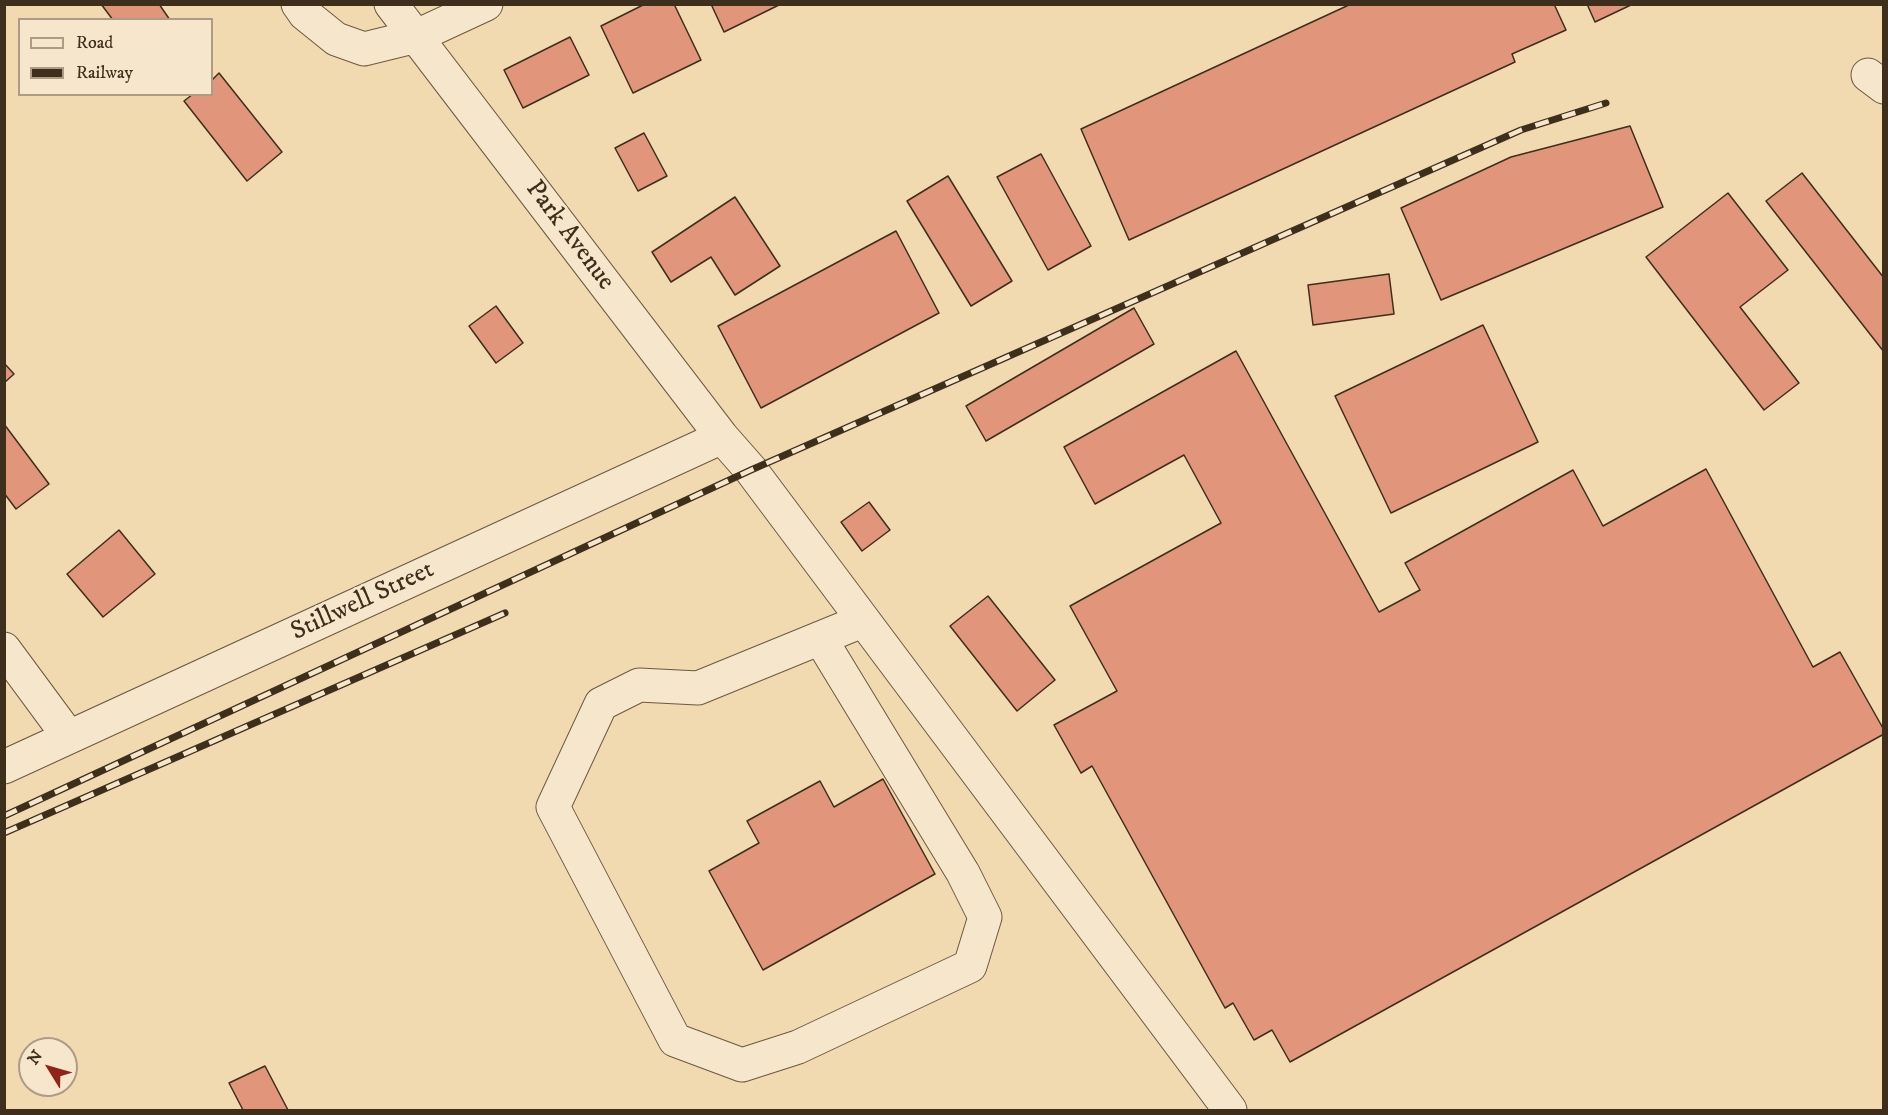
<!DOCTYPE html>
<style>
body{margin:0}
#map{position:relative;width:1888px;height:1115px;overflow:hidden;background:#f1d9b0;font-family:"IM FELL DW Pica",serif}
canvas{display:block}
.frame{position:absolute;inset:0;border:6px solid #3e2e1c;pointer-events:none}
.legend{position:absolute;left:18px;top:18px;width:195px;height:78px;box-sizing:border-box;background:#f6e6cc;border:2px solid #ac9c86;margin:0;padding:8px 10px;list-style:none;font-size:18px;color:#3e2e1c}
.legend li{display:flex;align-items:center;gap:12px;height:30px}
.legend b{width:30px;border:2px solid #ac9c86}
.north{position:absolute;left:18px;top:1037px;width:60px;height:60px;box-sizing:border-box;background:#f6e6cc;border:2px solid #ac9c86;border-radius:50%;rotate:307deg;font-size:16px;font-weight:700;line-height:24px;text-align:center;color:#3e2e1c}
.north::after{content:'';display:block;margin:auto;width:21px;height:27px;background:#8f2418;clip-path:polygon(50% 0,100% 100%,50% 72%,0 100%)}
</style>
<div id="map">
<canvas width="1888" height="1115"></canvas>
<div class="frame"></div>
<ul class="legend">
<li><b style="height:8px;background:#f6e6cc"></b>Road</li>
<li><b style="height:8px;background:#3e2e1c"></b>Railway</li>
</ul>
<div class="north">N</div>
</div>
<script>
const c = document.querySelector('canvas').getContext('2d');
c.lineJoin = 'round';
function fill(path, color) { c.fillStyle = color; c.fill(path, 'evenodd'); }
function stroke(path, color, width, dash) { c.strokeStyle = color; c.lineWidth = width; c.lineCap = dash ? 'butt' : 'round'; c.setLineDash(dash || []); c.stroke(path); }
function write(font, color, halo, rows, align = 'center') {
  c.font = font + ' "IM FELL DW Pica",serif'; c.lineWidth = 5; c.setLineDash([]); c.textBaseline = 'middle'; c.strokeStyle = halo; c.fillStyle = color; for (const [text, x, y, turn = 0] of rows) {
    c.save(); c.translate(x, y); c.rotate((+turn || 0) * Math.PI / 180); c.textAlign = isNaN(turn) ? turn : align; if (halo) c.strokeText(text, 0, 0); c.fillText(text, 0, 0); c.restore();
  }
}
const building = new Path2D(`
 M101,4H159L170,20H113Z
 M645,4H674L701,60L633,93L601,26Z
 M711,4H781L724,32Z
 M1351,4H1554L1566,30L1512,54L1515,62L1129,240L1081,129Z
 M1587,4H1633L1595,22Z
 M570,37L589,75L523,108L504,70Z
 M219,73L282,152L247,181L184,101L193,94H212V80Z
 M1630,126L1663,207L1441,300L1401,208L1511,157Z
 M644,133L667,176L638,191L615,148Z
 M1041,154L1091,246L1048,270L997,177Z
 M1802,173L1884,278V352L1766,201Z
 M948,176L1012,281L971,306L907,201Z
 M1728,193L1788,270L1740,307L1799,383L1764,410L1646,257Z
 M735,197L780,266L735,295L711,257L671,282L652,252Z
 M896,231L939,313L761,408L718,326Z
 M1389,274L1394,314L1313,325L1308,285Z
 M496,306L523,343L496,363L469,326Z
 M1134,308L1154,344L986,441L966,406Z
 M1483,325L1538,442L1391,513L1335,396Z
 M1236,351L1379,612L1420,590L1405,563L1573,470L1603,526L1706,469L1813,667L1840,652L1884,730V734L1290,1062L1272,1030L1254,1040L1233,1003L1225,1008L1092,766L1081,773L1054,725L1117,691L1070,606L1221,523L1184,455L1095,504L1064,447Z
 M4,363L14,374L4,383Z
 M4,424L49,484L16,509L4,493Z
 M869,502L890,530L862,551L841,522Z
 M119,530L155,574L103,617L67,574Z
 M988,596L1055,680L1017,711L950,626Z
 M883,779L935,874L763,970L709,871L759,843L747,821L820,781L834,807Z
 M265,1066L288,1110H243L229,1083Z`);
fill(building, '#e1967c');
stroke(building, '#3e2e1c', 1.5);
const minor = new Path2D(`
 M298,4L305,14L336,39L364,49L417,36L486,4
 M391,4L722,437L751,470L1230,1110
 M1868,75L1884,87
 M820,638L963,873L985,917L970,966L798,1047L742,1065L675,1040L553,807L601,704L639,685L698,688L862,621
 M4,649L69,737
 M4,767L722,437`);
stroke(minor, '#6b5941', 35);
stroke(minor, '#f6e6cc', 33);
const rail = new Path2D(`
 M4,816L751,470L1521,130L1606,103
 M4,833L505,613`);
stroke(rail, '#3e2e1c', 7);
stroke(rail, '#f6e6cc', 4.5, [14]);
write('26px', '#3e2e1c', '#f6e6cc', [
 ["Park Avenue",569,236,53],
 ["Stillwell Street",363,602,-25]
]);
</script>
